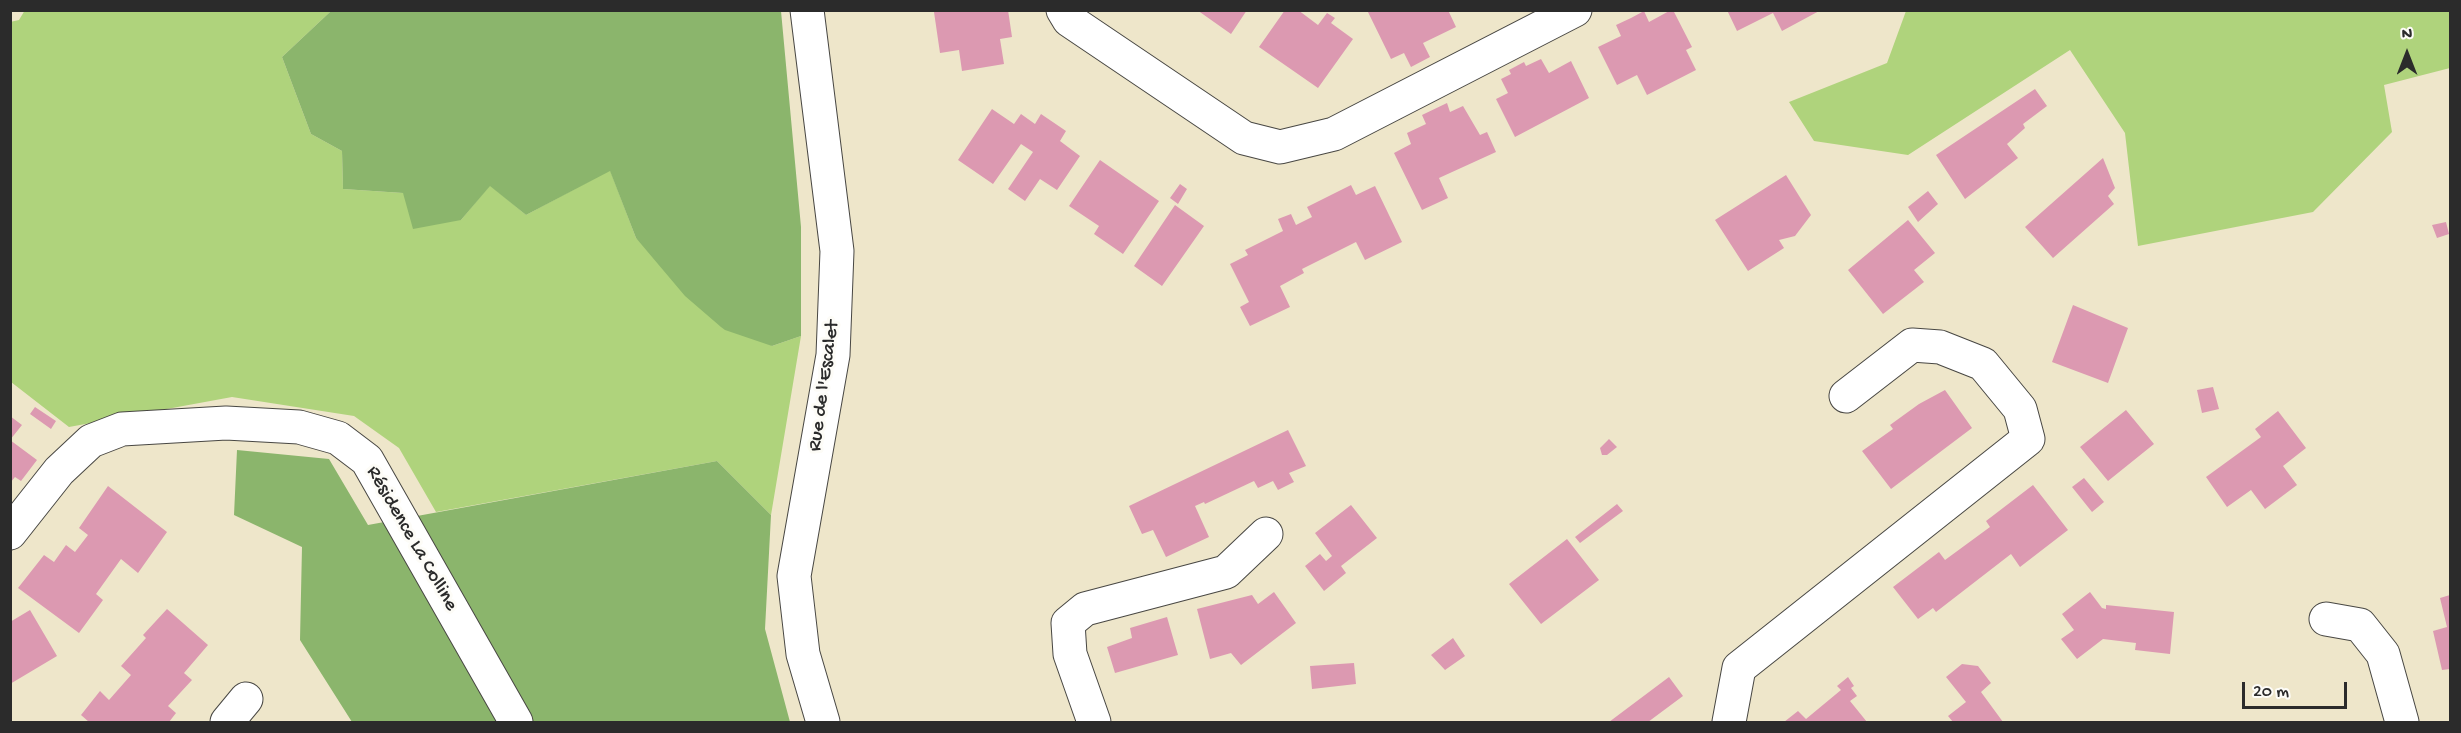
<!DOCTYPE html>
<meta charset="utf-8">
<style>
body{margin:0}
#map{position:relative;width:2461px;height:733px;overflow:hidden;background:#eee6ca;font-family:"Gochi Hand",sans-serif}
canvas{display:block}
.frame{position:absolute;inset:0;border:12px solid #2b2b2b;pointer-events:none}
.north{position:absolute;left:2377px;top:24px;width:60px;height:60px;-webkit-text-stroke:4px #fdfcf7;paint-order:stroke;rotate:0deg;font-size:16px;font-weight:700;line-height:24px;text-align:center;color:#2b2b2b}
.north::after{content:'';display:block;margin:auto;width:21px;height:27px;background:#2b2b2b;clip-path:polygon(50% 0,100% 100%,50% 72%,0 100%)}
.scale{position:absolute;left:2242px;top:682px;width:105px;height:27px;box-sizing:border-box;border:3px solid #2b2b2b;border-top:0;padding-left:8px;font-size:18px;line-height:21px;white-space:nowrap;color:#2b2b2b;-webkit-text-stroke:4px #fdfcf7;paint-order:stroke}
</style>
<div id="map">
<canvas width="2461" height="733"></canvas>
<div class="frame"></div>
<div class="north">N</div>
<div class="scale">20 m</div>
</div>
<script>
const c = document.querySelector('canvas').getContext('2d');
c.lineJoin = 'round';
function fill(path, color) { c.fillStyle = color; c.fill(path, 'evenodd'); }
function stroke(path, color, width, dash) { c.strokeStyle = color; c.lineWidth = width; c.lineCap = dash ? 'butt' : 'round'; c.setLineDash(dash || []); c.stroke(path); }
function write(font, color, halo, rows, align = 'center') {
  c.font = font + ' "Gochi Hand",sans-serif'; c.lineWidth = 6; c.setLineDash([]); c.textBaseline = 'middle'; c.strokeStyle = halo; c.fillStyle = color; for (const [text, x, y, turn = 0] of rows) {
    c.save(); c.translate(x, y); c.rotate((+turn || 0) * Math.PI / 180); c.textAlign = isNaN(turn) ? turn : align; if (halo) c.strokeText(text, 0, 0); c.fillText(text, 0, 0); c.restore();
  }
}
fill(new Path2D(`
 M25,10L331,11L282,57L311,134L342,151L343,189L403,193L461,220L490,185L526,215L610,170L636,238L772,346L801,336L771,515L717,461L436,512L399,448L354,416L232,397L69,427L11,382L10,22L19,20Z
 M1906,11H2450V68L2384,85L2392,132L2313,212L2138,246L2125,133L2070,50L1908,155L1814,141L1789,102L1887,63Z`), '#afd37c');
fill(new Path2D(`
 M331,11H781L801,227V336L772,346L725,330L721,327L685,296L636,238L610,171L526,215L490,186L461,220L413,229L403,193L343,189L342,151L311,134L282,57Z
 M237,450L329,459L368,525L717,461L771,515L765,629L790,722H352L300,640L302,547L234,515Z`), '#8bb56c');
fill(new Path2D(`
 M944,10H1008L1012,37L1000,39L1004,64L962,71L959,50L940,53L934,12Z
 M1197,10H1247L1231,34Z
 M1285,10H1298L1318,25L1327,13L1335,18L1331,23L1353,39L1318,88L1259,47Z
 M1367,10H1448L1456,27L1423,43L1430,57L1411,67L1404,53L1391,59Z
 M1671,10H1673L1692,47L1686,50L1696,70L1647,95L1637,75L1617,85L1598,47L1621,36L1616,25L1631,18L1644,11L1649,22Z
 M1727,10H1821L1782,31L1773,13L1737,31Z
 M1541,59L1549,73L1571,61L1589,98L1515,137L1496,99L1508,93L1501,79L1511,74L1509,70L1524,62L1526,66Z
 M2035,89L2047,106L2023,124L2025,128L2007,144L2018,158L1965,199L1936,155Z
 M1447,103L1450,112L1463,106L1480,135L1487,132L1496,152L1439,178L1448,198L1422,210L1394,153L1411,144L1407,133L1426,124L1422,115Z
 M992,109L1014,124L1021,114L1035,124L1041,114L1066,131L1060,141L1080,156L1057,190L1040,179L1025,201L1008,189L1033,152L1021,144L993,184L958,160Z
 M2103,158L2115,188L2108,196L2114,204L2053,258L2025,227Z
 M1100,160L1159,201L1123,254L1094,234L1099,226L1069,206Z
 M1786,175L1811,215L1795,236L1779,240L1784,248L1748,271L1715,220Z
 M1180,184L1187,189L1178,204L1170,198Z
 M1351,185L1356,195L1375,186L1402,242L1365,260L1356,242L1302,269L1304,273L1280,286L1290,307L1250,326L1240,307L1249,302L1230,264L1248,255L1245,250L1283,231L1278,219L1291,214L1296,225L1312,217L1307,207Z
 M1928,191L1938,204L1918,222L1908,207Z
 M1175,205L1204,226L1162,286L1134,266Z
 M1908,220L1935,253L1914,270L1924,282L1883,314L1848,270Z
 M2446,222L2449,234L2437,238L2432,225Z
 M2073,305L2128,328L2108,383L2052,362Z
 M2213,387L2219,409L2202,413L2197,390Z
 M1945,390L1972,428L1891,489L1862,451L1893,429L1890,425L1919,404Z
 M35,407L56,421L51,429L30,414Z
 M2126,410L2154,444L2108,481L2080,447Z
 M2278,411L2306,448L2283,466L2297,485L2265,509L2251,490L2227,507L2206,477L2261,437L2255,429Z
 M10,416L22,425L10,440Z
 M1288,430L1306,466L1289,473L1294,482L1278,490L1273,481L1258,488L1254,481L1205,504L1204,502L1195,506L1209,537L1166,557L1153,530L1142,534L1129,506Z
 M1609,439L1617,447L1607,455H1602L1600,448Z
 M10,440L37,460L21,481L15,477L10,483Z
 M2084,478L2104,502L2092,512L2072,487Z
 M2033,485L2068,530L2020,567L2011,554L1936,612L1933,608L1918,619L1893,587L1939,552L1945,560L1990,527L1986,521Z
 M108,486L167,532L138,573L121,559L96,594L103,600L79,633L18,588L44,555L54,562L66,545L75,552L88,535L79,528Z
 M1617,504L1623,511L1580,543L1575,537Z
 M1351,505L1377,538L1341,566L1346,573L1324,591L1305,566L1320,554L1326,561L1332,556L1315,533Z
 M1567,539L1599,580L1541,624L1509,584Z
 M1274,592L1296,623L1241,665L1231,653L1210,659L1197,609L1252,595L1258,604Z
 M2090,592L2102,608L2106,609V605L2174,612L2170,654L2135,650L2136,643L2103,639L2077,659L2061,639L2074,630L2062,614Z
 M2450,595V669L2442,670L2433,631L2447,627L2440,598Z
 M167,609L208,645L184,673L192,680L168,706L176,713L169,722H89L81,715L100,691L109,700L131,675L121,666L146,638L143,635Z
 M30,610L57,656L10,684V622Z
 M1167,617L1178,655L1115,673L1107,647L1132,638L1130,628Z
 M1453,638L1465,656L1445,670L1431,655Z
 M1354,663L1356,684L1312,689L1310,666Z
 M1962,664L1978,666L1991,683L1981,692L2003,722H1953L1948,716L1966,702L1946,677Z
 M1669,677L1683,696L1648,722H1609Z
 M1848,677L1854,686L1851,688L1857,696L1850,701L1867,722H1784L1798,711L1806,719L1841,690L1837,686Z`), '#dc99b1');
const street = new Path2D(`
 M807,10L837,251L833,355L794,576L803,654L823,722
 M1063,10L1069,20L1244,138L1280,147L1334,134L1575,10
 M10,533L59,471L91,441L122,429L226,423L299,427L338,438L367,460L516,722
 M2326,619L2360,625L2383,654L2402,722
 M227,722L246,699
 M1094,722L1070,654L1068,623L1085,609L1226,572L1266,534
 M1729,722L1739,668L2028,439L2020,409L1983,364L1940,347L1912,345L1846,396`);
stroke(street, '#484743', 35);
stroke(street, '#fff', 33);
write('20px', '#2b2b2b', '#fdfcf7', [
 ["Rue de l'Escalet",825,386,-82],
 ["Résidence La Colline",411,539,60]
]);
</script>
